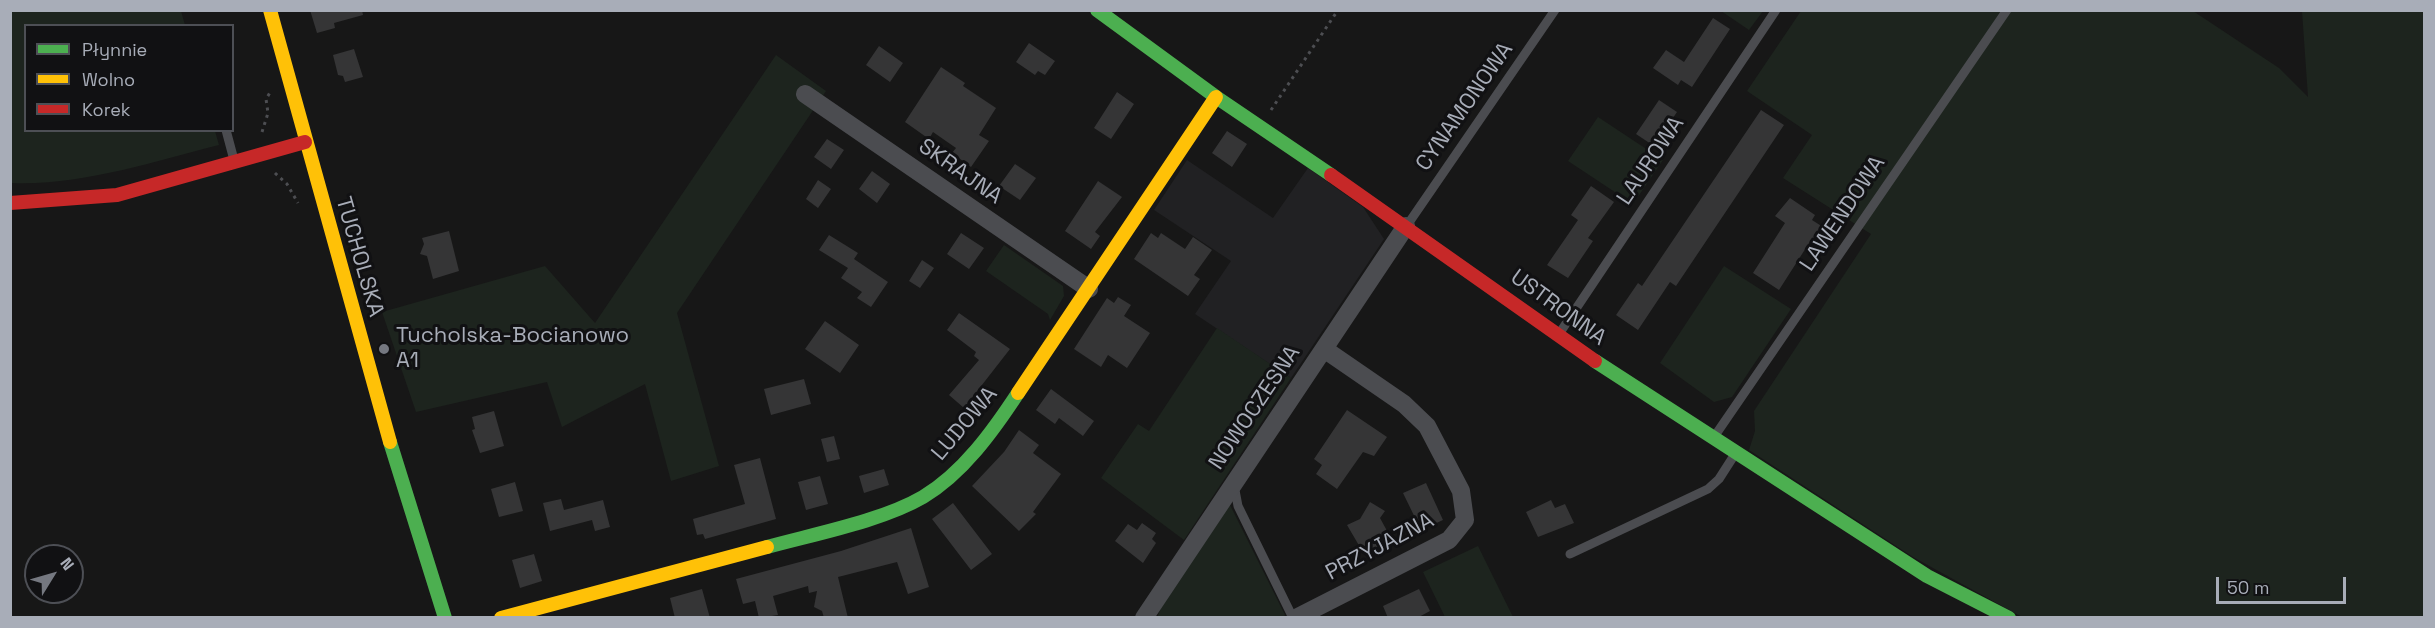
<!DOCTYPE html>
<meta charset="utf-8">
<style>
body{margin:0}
#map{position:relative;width:2435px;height:628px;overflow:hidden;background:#171717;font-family:"Space Grotesk",sans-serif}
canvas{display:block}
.frame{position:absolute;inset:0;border:12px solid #a8adb8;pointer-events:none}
.legend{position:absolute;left:24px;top:24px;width:210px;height:108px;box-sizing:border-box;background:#111113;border:2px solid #4d4f55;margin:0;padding:8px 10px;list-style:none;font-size:18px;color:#a8adb8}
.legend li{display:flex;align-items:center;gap:12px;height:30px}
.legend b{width:30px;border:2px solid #4d4f55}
.north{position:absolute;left:24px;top:544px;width:60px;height:60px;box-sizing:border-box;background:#111113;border:2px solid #4d4f55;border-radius:50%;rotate:53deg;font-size:16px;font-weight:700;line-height:24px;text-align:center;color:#a8adb8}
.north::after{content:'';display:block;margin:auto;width:21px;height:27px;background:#757880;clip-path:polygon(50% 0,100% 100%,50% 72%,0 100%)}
.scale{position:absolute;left:2216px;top:577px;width:130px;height:27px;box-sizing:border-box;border:3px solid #a8adb8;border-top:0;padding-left:8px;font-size:18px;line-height:21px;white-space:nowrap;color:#a8adb8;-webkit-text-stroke:4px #111113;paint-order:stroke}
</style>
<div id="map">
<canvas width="2435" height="628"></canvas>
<div class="frame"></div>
<ul class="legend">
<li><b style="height:8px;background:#4caf50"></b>Płynnie</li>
<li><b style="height:8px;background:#ffc107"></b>Wolno</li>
<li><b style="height:8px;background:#c62828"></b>Korek</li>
</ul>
<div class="north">N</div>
<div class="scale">50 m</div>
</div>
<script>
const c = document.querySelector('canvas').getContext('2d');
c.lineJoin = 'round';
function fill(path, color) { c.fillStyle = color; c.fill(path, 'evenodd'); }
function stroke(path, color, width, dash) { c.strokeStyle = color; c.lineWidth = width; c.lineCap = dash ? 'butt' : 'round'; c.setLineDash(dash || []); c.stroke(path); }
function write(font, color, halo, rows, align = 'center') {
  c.font = font + ' "Space Grotesk",sans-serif'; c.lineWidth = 6; c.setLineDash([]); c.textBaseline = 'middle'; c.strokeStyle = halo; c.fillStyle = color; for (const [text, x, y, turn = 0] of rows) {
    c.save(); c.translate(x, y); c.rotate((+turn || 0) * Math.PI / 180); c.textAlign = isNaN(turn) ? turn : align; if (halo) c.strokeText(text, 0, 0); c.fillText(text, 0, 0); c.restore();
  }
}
fill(new Path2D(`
 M1187,160L1273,218L1308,168L1363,207L1384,239L1291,378L1195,314L1231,261L1154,210Z`), '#212123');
fill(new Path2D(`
 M11,10L181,11L185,25L26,26V130L215,131L219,145C151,162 81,186 11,183Z
 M1721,11H1763L1749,30Z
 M1801,11H2193L2279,68L2308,97L2302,11H2424V617H2022L1913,557L1749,450L1755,431L1754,411L1871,234L1783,178L1812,135L1747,91Z
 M776,55L826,91L677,313L719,466L671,481L645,384L562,427L547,382L416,412L382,312L545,266L595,323Z
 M1598,117L1663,160L1633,204L1568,161Z
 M1004,245L1063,286L1064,296L1050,320L1048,314L986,271Z
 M1724,266L1791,309L1732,397L1714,402L1660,363Z
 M1217,328L1291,378L1184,540L1101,478L1138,424L1149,431Z
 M1229,503L1285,615L1283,618H1157L1166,594Z
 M1478,546L1513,617H1445L1423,572Z`), '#1d241e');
fill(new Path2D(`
 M310,10H362L363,15L334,23L335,28L317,33Z
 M1713,18L1730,29L1692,87L1681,80L1678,85L1653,68L1666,50L1684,62Z
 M1029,43L1055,61L1045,75L1038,71L1035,75L1016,62Z
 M879,46L903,63L890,82L866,65Z
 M354,49L363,77L345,82L343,76L338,75L333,55Z
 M941,67L965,83L963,86L996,108L979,135L989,141L971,167L952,153L956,148L933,132L929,139L905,122Z
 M1117,92L1134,104L1111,139L1094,128Z
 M1659,100L1677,112L1654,146L1636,134Z
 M1761,110L1784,125L1676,286L1670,282L1638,330L1616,315L1638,283L1642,286Z
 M1227,131L1247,144L1232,167L1212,153Z
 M827,139L844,150L831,169L814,157Z
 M1015,164L1036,178L1020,200L999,186Z
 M872,171L890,184L877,203L859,189Z
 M818,180L831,189L818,208L806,199Z
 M1098,181L1122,197L1095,232L1100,236L1091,249L1065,231Z
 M1591,186L1614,202L1588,238L1593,241L1568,278L1547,265L1578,220L1571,215Z
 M1790,198L1815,215L1812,220L1826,229L1816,244L1811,240L1779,290L1753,273L1785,223L1775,216Z
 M449,231L459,271L433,279L427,256L420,254L424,244L422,238Z
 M961,233L984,248L969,269L947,254Z
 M1151,233L1158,238L1161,233L1185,249L1193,237L1212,250L1194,275L1200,279L1188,296L1134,259Z
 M829,235L858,253L854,259L888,282L871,307L857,298L862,292L841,278L848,268L819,250Z
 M922,260L934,268L920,288L909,281Z
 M1118,297L1131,305L1124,316L1150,333L1127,368L1108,355L1101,367L1074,349L1107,298L1114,303Z
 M959,313L1010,349L964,408L949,395L979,360L974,356L976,352L947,330Z
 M825,321L859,345L840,373L805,349Z
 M804,379L811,404L771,415L764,389Z
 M1051,389L1094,421L1083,436L1059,418L1055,424L1036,410Z
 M1347,410L1387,437L1374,456L1363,452L1337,489L1316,474L1322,465L1314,459Z
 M494,411L504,446L480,453L472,430L475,429L472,417Z
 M1019,430L1039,445L1033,453L1061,474L1033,512L1036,514L1019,531L972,486L1004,452Z
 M834,436L840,459L827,462L821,439Z
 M760,458L776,519L705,539L703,534L697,535L693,519L745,504L734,465Z
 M884,469L889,485L864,493L859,476Z
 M820,476L828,504L806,510L798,482Z
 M515,482L523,511L499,517L491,489Z
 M1426,483L1443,520L1421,530L1403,493Z
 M561,499L564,510L603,500L610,527L595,531L592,520L550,531L543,503Z
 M1551,500L1555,508L1565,504L1574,523L1538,537L1526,512Z
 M1370,502L1385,511L1380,518L1392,540L1364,554L1347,525L1360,519Z
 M953,503L992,554L971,570L932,519Z
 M1142,523L1156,533L1152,539L1156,543L1143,563L1115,541L1128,524L1137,530Z
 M911,528L929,587L908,594L897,562L838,577L848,618H824L822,611L814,607L817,591L809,593L808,586L773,596L778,615L759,618L755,601L743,604L736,579L841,551Z
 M534,554L542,581L520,588L512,560Z
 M702,589L710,618H675L670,598Z
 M1419,589L1430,611L1417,618H1388L1383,606Z`), '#353536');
stroke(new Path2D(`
 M1271,110L1338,10
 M262,132L268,113L266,99L271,91
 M275,173L287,184L298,203`), '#4d4e52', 3, [3, 4.5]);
stroke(new Path2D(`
 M226,130L234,160
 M1408,224L1555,10
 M1559,334L1776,10
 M1714,437L2007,10
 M1234,485L1238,506L1293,618
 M1570,554L1708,489L1719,479L1735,454`), '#4b4c50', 9);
stroke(new Path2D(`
 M805,94L1089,289
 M1144,618L1406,226
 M1296,618L1449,540L1465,520L1461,491L1427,426L1404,404L1324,349`), '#4b4c50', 18);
stroke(new Path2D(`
 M1097,10L1216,97L1331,175
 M1595,361L1927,576L2009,618
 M390,442L445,618
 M767,547C814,534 882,521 923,497C963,473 993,431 1018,393`), '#4caf50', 14);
stroke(new Path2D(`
 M270,10L390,442
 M1018,393L1216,97
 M501,618L767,547`), '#ffc107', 14);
stroke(new Path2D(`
 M1331,175L1595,361
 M10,203L117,195L305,142`), '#c62828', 14);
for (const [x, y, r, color] of [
 [384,349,6,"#757880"]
]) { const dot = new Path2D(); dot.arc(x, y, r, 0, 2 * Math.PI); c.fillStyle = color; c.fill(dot); stroke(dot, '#111113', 2); }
write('22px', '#a8adb8', '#111113', [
 ["CYNAMONOWA",1465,107,-55],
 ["LAUROWA",1651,161,-56],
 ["SKRAJNA",960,172,35],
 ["LAWENDOWA",1843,214,-56],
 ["TUCHOLSKA",359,257,74],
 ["USTRONNA",1558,308,36],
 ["NOWOCZESNA",1255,408,-56],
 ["LUDOWA",965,424,-50],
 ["PRZYJAZNA",1380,547,-28]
]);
write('22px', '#a8adb8', '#111113', [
 ["Tucholska-Bocianowo",396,336],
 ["A1",396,361]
], 'left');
</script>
